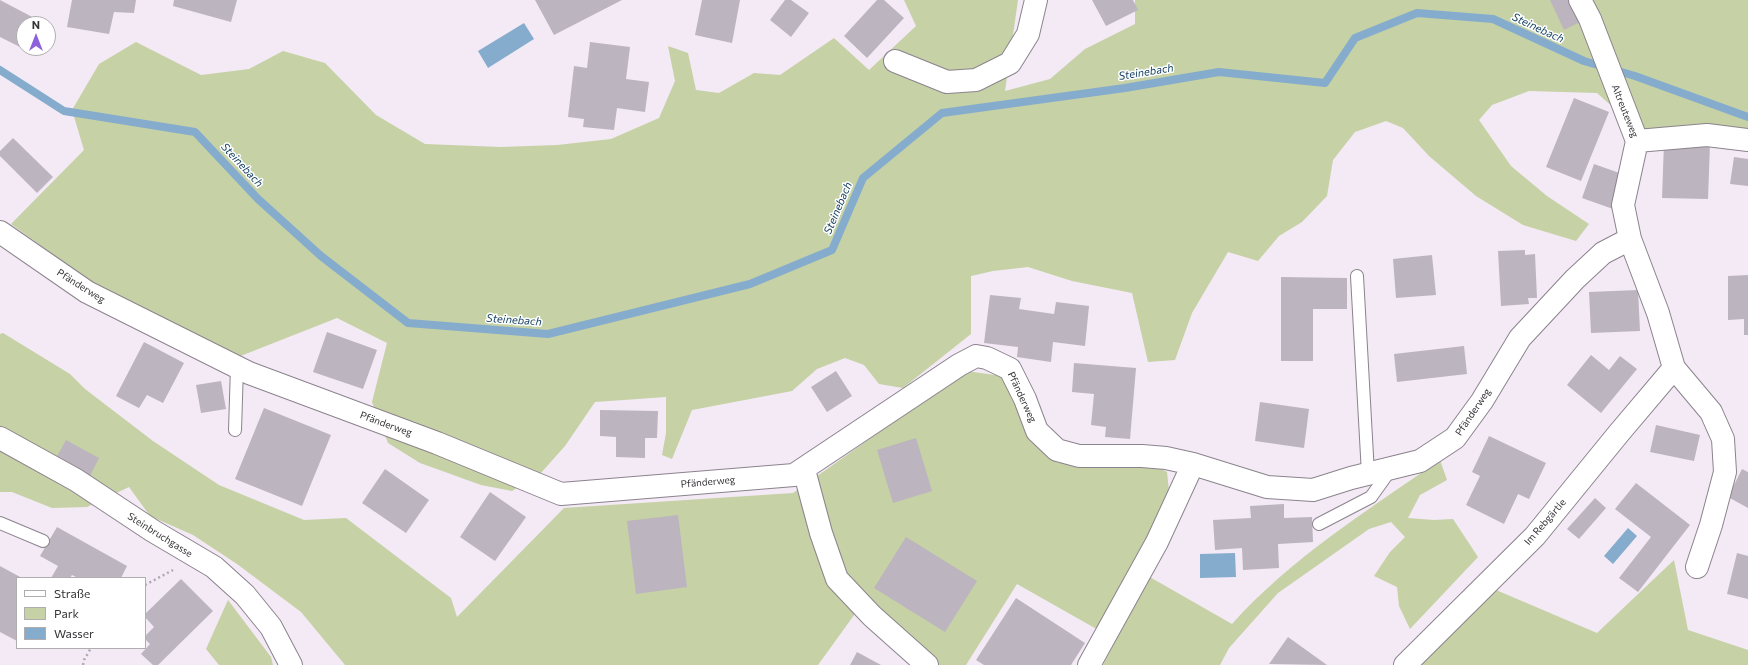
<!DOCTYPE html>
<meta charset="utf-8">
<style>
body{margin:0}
#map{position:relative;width:1748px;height:665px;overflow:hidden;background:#f3eaf5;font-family:Commissioner,sans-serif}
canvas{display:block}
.legend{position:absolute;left:16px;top:577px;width:130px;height:72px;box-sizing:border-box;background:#fff;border:1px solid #afadaf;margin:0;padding:5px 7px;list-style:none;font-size:12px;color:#363337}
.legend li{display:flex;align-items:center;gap:8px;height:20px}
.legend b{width:20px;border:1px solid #afadaf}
.north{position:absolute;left:16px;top:16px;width:40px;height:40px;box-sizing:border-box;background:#fff;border:1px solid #afadaf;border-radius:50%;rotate:0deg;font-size:11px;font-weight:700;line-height:16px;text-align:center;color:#363337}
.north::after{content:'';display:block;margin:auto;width:14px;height:18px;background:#8d61db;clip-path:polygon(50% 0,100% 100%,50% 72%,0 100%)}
</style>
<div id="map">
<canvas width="1748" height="665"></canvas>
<ul class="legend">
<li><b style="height:5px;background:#fff"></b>Straße</li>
<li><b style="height:11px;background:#c6d1a5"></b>Park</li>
<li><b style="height:11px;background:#85accd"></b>Wasser</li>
</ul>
<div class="north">N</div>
</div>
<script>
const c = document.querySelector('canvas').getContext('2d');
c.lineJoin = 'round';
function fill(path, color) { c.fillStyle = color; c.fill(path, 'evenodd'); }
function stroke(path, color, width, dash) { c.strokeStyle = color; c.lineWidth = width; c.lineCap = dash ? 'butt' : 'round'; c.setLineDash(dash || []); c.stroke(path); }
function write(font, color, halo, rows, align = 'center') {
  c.font = font + ' Commissioner,sans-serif'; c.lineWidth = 3; c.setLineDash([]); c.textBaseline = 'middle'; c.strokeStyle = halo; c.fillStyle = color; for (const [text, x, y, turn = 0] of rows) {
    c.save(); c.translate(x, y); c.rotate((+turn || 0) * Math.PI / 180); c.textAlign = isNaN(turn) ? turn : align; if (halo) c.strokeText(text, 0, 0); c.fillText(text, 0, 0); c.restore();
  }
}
fill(new Path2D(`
 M904,0H1018L1005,91L1050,79L1085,49L1135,24V0H1748V136L1643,134L1597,93L1529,91L1492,105L1479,120L1511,166L1547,196L1589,224L1576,241L1523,225L1476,196L1429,156L1403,128L1386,121L1355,132L1333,160L1327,196L1302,222L1279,236L1258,261L1228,252L1192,313L1175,360L1148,362L1132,293L1072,281L1028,267L993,271L971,276V334L903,388L879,384L864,365L845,358L817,369L792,391L692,410L672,459L662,455L666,433V397L595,402L565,446L540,474L512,491L481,485L420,463L388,443L372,402L387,343L337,318L238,357L102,290L11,224L84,150L72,110L99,64L136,42L201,75L249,69L283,51L325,63L376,115L425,144L501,147L557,145L611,139L659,118L675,81L668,46L688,53L696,90L719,93L754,73L780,75L834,38L869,70L916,26Z
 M3,333L70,374L85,389L153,441L219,485L304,520L346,518L451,598L457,617L564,508L793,493L966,371L1002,376L1032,437L1058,463H1151L1167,472L1170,500L1148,576L1232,624C1291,558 1368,510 1440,460L1447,480L1420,495L1408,518L1434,520L1453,519L1478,557L1410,629L1399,606L1397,587L1374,576L1390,552L1405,537L1391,522L1369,529L1278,593L1229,648L1220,665H1103L1116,640L1017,584L966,665H932L857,611L818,665H345L301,612L237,564L193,535L150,516L129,487L87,507L52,508L12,492H0V334Z
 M1674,560L1688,630L1748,650V665H1417L1489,587L1597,633Z
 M228,600L271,657L273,665H219L206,649Z`), '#c6d1a5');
fill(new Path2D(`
 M524,23L534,39L488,68L478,51Z
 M1628,528L1637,536L1613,564L1604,556Z
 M1235,553L1236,577L1200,578V554Z`), '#85accd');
stroke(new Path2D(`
 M0,70L64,111L195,132L258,199L321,256L408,323L548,334L750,284L832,250L863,178L942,113L1125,88L1219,72L1325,83L1355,38L1417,13L1493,19L1584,61L1635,76L1748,117`), '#85accd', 8);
fill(new Path2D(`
 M0,0L38,20L35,24H24V44L22,48L0,37Z
 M72,0H136L134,13L114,12L109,34L67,27Z
 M174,0H237L231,22L173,6Z
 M535,0H622L554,35Z
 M702,0H740L732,43L695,35Z
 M785,0H791L809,13L791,37L770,20Z
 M877,0H884L904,18L867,58L844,36Z
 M1092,0H1133L1138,10L1106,26Z
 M1550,0H1572L1582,21L1564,30Z
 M590,42L630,47L626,79L649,82L645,112L617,108L614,130L583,127L584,119L568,117L574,66L587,68Z
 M1574,98L1609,112L1581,181L1546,167Z
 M13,138L53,177L37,193L0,156V151Z
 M1664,142L1710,143L1708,199L1662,198Z
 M1734,157L1748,159V186L1730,184Z
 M1594,164L1625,175L1613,209L1582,198Z
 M1525,250V255L1535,254L1537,298H1528L1529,304L1501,306L1498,251Z
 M1432,255L1436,295L1396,298L1393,259Z
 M1748,275V335H1744V319L1728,320V276Z
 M1281,277L1347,278V309H1313V361H1281Z
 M1638,290L1640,331L1591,333L1589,292Z
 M990,295L1021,298L1019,309L1054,314L1056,302L1089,306L1085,346L1053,342L1051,362L1017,357L1018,347L984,343Z
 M327,332L377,350L363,389L313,372Z
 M144,342L184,363L163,403L147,395L139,408L116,396Z
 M1464,346L1467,374L1397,382L1394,354Z
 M1591,355L1609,370L1620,356L1637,369L1601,413L1567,385Z
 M1074,363L1136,368L1130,439L1105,437L1106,427L1091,425L1094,394L1072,392Z
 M836,371L852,396L827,412L811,387Z
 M221,381L226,409L201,413L196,385Z
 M1260,402L1309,409L1304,448L1255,441Z
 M264,408L331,435L302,506L235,479Z
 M600,410L658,411L657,438H645V458L616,457V437L600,436Z
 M1656,425L1700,435L1694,461L1650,452Z
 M1489,436L1546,463L1529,499L1518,494L1504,524L1466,505L1480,476L1472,472Z
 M916,438L932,491L893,503L877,450Z
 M66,440L99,458L89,478L55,460Z
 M385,469L429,500L406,533L362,503Z
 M1742,469L1748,472V508L1728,497Z
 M1636,483L1690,525L1638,592L1619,578L1651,537L1615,509Z
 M490,492L526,517L495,561L460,537Z
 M1595,498L1606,508L1579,539L1567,529Z
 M1284,504V518L1312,517L1313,542L1278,544L1279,568L1243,570L1242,548L1215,550L1213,520L1251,518L1250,506Z
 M678,515L687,587L636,594L627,521Z
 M57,527L127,566L121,578H78L72,575L70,578H51L58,566L40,556Z
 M906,537L977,581L945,632L874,588Z
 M1737,553L1748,556V599L1727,594Z
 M0,566L22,578H17V641L0,632Z
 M181,579L213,611L158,665H153L141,654L150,644L145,639V636L154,627L145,617V614Z
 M1016,598L1085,643L1071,665H984L976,660Z
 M1288,637L1327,665L1269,664Z
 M857,652L881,665H850Z`), '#bcb4bf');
const lane = new Path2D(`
 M1357,276L1368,474
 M235,430L237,367
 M0,523L43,541
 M1319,524L1371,497L1391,469`);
const street = new Path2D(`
 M1580,0L1590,19L1637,141L1707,135L1748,140
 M895,61L947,82L976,80L1010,63L1028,34L1036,0
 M1637,141L1623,205L1630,239L1658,313L1674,368L1711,412L1723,439L1725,472L1711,525L1697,567
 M0,232L87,292L249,373L437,443L561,494L794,475L959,365L976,356L987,358L1010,369L1025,399L1037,431L1057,450L1079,456H1142L1166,458L1193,464L1267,487L1313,490L1351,478L1420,461L1455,438L1482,401L1520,338L1575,279L1603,253L1630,239
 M0,438L76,480L153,531L214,567L245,595L271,627L291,665
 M804,470L821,533L837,579L872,616L927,665
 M1089,665L1157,542L1193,464
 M1405,665L1535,536L1619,433L1674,368`);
stroke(lane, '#8b838d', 14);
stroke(street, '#8b838d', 24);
stroke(new Path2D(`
 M145,585L173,570
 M83,665L84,660L91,648`), '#afa9b1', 2.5, [2, 3]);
stroke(lane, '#fff', 12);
stroke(street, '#fff', 22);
write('10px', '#363337', '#fff', [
 ["Altreuteweg",1625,111,68],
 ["Pfänderweg",81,286,32],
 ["Pfänderweg",1022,397,65],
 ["Pfänderweg",1473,412,-56],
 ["Pfänderweg",386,424,20],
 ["Pfänderweg",708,482,-5],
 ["Im Rebgärtle",1545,522,-49],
 ["Steinbruchgasse",160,535,32]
]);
write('italic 11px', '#144163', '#fff', [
 ["Steinebach",1538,28,25],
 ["Steinebach",1146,72,-9],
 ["Steinebach",242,165,47],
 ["Steinebach",838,208,-67],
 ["Steinebach",514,320,4]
]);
</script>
